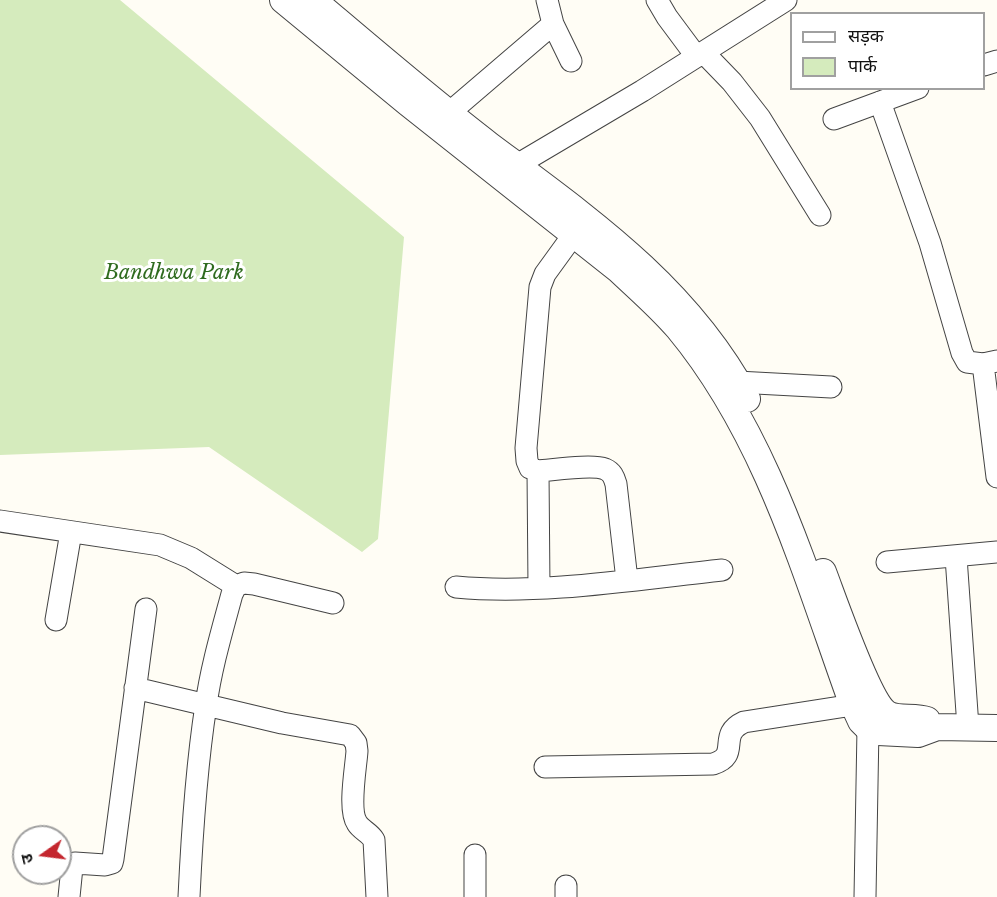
<!DOCTYPE html>
<meta charset="utf-8">
<style>
body{margin:0}
#map{position:relative;width:997px;height:897px;overflow:hidden;background:#fffdf5;font-family:"Libre Baskerville","Noto Sans Devanagari",serif}
canvas{display:block}
.legend{position:absolute;left:790px;top:12px;width:195px;height:78px;box-sizing:border-box;background:#fff;border:2px solid #a0a0a0;margin:0;padding:8px 10px;list-style:none;font-size:18px;color:#111}
.legend li{display:flex;align-items:center;gap:12px;height:30px}
.legend b{width:30px;border:2px solid #a0a0a0}
.north{position:absolute;left:12px;top:825px;width:60px;height:60px;box-sizing:border-box;background:#fff;border:2px solid #a0a0a0;border-radius:50%;rotate:256deg;font-size:16px;font-weight:700;line-height:24px;text-align:center;color:#111}
.north::after{content:'';display:block;margin:auto;width:21px;height:27px;background:#c4262e;clip-path:polygon(50% 0,100% 100%,50% 72%,0 100%)}
</style>
<div id="map">
<canvas width="997" height="897"></canvas>
<ul class="legend">
<li><b style="height:8px;background:#fff"></b>सड़क</li>
<li><b style="height:16px;background:#d5ebbd"></b>पार्क</li>
</ul>
<div class="north">उ</div>
</div>
<script>
const c = document.querySelector('canvas').getContext('2d');
c.lineJoin = 'round';
function fill(path, color) { c.fillStyle = color; c.fill(path, 'evenodd'); }
function stroke(path, color, width, dash) { c.strokeStyle = color; c.lineWidth = width; c.lineCap = dash ? 'butt' : 'round'; c.setLineDash(dash || []); c.stroke(path); }
function write(font, color, halo, rows, align = 'center') {
  c.font = font + ' "Libre Baskerville",serif'; c.lineWidth = 6; c.setLineDash([]); c.textBaseline = 'middle'; c.strokeStyle = halo; c.fillStyle = color; for (const [text, x, y, turn = 0] of rows) {
    c.save(); c.translate(x, y); c.rotate((+turn || 0) * Math.PI / 180); c.textAlign = isNaN(turn) ? turn : align; if (halo) c.strokeText(text, 0, 0); c.fillText(text, 0, 0); c.restore();
  }
}
fill(new Path2D(`
 M0,0H120L404,237L378,539L362,552L209,447L0,455Z`), '#d5ebbd');
const minor = new Path2D(`
 M547,0L553,24L571,61
 M657,0L667,17L696,56
 M703,52L732,82L760,118L820,215
 M984,65L997,61
 M880,102L930,243L962,353L967,362L983,364L997,361
 M449,113L553,24
 M834,119L918,88
 M506,174L517,165L642,91L786,0
 M574,234L545,274L540,287L526,448L527,461L530,468L538,471C553,470 592,464 605,469C612,472 614,477 616,484L627,580
 M983,364L997,477
 M737,382L831,387
 M538,471L539,588
 M0,521L160,545L191,558L236,586
 M956,557L968,727
 M887,562L997,552
 M456,587C541,595 637,579 722,570
 M56,620L71,532
 M135,688L282,723L350,735L356,743L357,751C356,767 348,810 357,823C361,830 369,832 374,840L377,897
 M545,767L713,764C742,755 716,735 744,722L853,705
 M475,855V897
 M566,886V897
 M69,897L72,867L75,863L105,865L112,863L113,859L146,609
 M189,897C192,833 196,769 206,705C211,668 222,631 232,594L236,586L244,583L254,584L333,603
 M865,897L868,728L871,715`);
const tertiary = new Path2D(`
 M283,0L408,103L619,270C639,289 660,307 678,328C766,434 804,569 850,697L861,721L868,728L878,732L918,734L937,727L997,728
 M313,0C371,49 429,99 489,145C588,219 687,287 747,399
 M823,572C833,598 868,700 886,713C897,721 914,715 927,720`);
stroke(minor, '#444', 23);
stroke(tertiary, '#444', 28);
stroke(minor, '#fff', 21);
stroke(tertiary, '#fff', 26);
write('italic 20px', '#2f6b1f', '#fff', [
 ["Bandhwa Park",174,273]
]);
</script>
